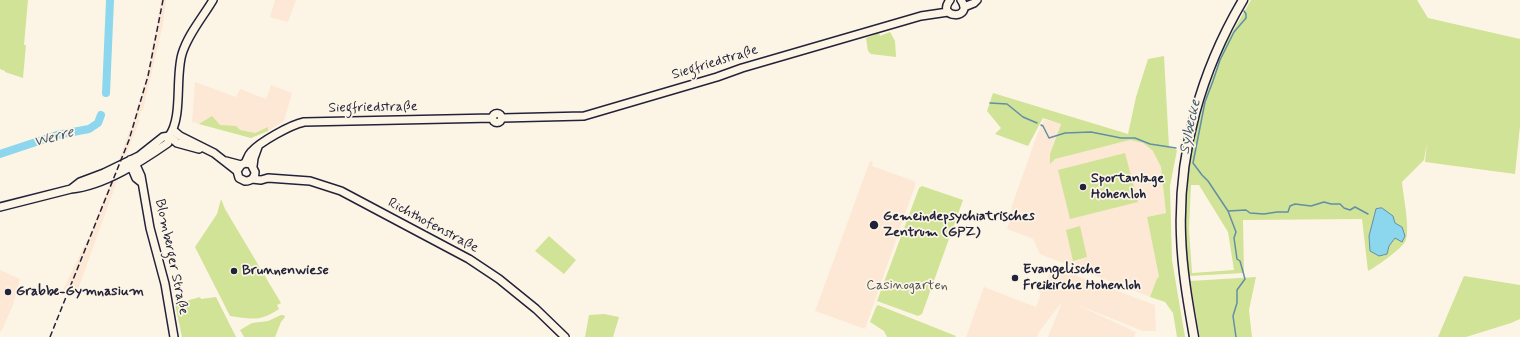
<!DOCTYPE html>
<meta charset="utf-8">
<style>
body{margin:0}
canvas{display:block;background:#fcf5e5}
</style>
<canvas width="1520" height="337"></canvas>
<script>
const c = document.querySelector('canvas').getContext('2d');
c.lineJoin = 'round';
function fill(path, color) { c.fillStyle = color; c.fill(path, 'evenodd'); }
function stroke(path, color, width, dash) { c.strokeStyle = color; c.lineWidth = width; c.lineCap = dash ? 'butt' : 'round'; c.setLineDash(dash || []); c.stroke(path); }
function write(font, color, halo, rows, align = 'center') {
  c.font = font + ' Mynerve,sans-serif'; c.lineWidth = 3.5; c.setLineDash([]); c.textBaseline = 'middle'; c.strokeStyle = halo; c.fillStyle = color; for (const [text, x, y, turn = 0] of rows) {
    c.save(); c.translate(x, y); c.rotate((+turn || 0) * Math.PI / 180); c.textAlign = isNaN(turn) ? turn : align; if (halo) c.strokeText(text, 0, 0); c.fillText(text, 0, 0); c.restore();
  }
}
fill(new Path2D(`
 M161,0H166L163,24L143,110L141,111L138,119L140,120L126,155L119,160L134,118L147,75Z
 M275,0H296L288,22L270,17Z
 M195,82L236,97L240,89L266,99L271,85L292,93L284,121L268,131L251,138L192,122Z
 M1044,119L1061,124L1050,154L1051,163L1055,159L1130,140L1143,143L1153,151L1161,167L1166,213L1147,217L1159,277L1157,278L1150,297L1040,254L1033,239L1007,229L1012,214L1011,212L1012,205L1037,135Z
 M870,161L873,162L872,166L914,181L916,183L865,329L815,311Z
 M118,178L76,295L63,290L89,236L111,181Z
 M1051,266L1155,305L1156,331H1143L1075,304L1136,332L1134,337H1048L1062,302L1039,332L1037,337H966L984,287L1036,307L1041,293L1038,292L1041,285L1043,280L1047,281Z
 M0,270L20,279L13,305L1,332L0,331Z`), '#fde8d5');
fill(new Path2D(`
 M0,0H28L24,45H26L23,78L5,72V71L0,69Z
 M1251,0H1417L1428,18L1520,39V126L1515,174L1425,162L1427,143L1424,160L1402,182C1403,195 1411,232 1405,242C1400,250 1377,266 1368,271L1362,219L1243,220L1244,273L1189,276L1185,237L1186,213L1188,178L1193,142L1206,94L1226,43ZM1191,185H1199L1228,232L1234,270L1192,273L1189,229ZM1376,209L1393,216L1395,223L1402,227L1389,246Z
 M890,32L895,41L896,57L871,54L868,51L866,38L879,33L880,36Z
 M1164,56L1169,147L1177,150L1170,186L1172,260L1185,337H1177L1173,313L1165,302L1150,297L1157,278L1159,277L1147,217L1166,213L1161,167L1153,151L1143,143L1130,140L1055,159L1050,164V154L1061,124L1043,118L1028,146L995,134L1001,128L987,111L993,93L1128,134L1136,97L1148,59Z
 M212,116L220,125L236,126L240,130L255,133L268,127V131L251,138L199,124Z
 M1125,153L1138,202L1070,219L1058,170Z
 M922,186L963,200L922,314L918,316L877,301L919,188Z
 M221,199L225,209L281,303L277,305L279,309C260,322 252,319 230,316L195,247L217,214Z
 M1080,226L1087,257L1073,261L1066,230Z
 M549,236L576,260L564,274L535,251Z
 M1464,276L1520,285V319L1511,323L1466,337H1436H1438Z
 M1256,277L1249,310L1252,337H1200L1190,281Z
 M200,297L201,299L216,297L236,337H182L175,304Z
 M878,305L956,336L955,337H887L884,331L870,322L876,307Z
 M604,314L619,317L613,337H585L589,315Z
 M281,315H284L285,317L281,322L275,337H244L240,330L252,323L268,321Z`), '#d1e397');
const water = new Path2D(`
 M1382,208L1393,216L1395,223L1402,227L1405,236L1402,242L1395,238L1389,246L1387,254L1379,256L1370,251L1369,236L1376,209Z`);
fill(water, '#8dd7ee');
stroke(water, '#628fa6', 1);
stroke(new Path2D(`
 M990,103L1007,104L1023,117L1037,123
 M1041,125L1043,126L1049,138L1065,133L1091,132L1121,138H1135L1150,144L1176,148
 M1228,211L1246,210L1250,213L1264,214L1277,212H1288L1290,206L1295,204L1311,206L1324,202L1331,204H1340L1344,208L1350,210L1355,207L1368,214
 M1236,337L1233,316L1237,303V290L1245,279L1240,261L1237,259L1234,238L1236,232L1228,211L1208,181L1202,175L1193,163L1205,102L1213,81L1220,60L1234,32L1246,18V14L1244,11`), '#628fa6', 1.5);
stroke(new Path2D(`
 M106,93L110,0
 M0,154L57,135L89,129L98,123L101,115`), '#8dd7ee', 8);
const secondary = new Path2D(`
 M950,0C935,19 975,20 961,0
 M964,7L974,3L977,0
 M492.5 118a4.5 4.5 0 1 1 9 0a4.5 4.5 0 1 1-9 0Z
 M502,118L584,116L717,77L742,68L921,16L948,12
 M173,130L180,136L214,153L237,171
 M169,136C183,117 175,78 182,54C188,34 203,17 213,0
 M169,136L177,143L199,149
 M130,160L136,165L141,176L150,228L165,284L174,337
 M226,161L241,165L245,163L251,164L255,172C255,178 251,181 245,181L239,178L237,171L241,165
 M245,163C247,160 248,155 251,152C260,142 290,125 304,122L493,118
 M130,164L136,178L141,182
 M253,166L254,158L258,147
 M252,179L261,180L268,178L310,181L341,191L469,259L499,279L536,309L565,337
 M71,189L80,182L104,173L139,156L163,137L169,136
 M0,207L71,189C104,186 142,161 168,143L169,136`);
const primary = new Path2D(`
 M1194,337C1188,303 1182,269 1181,235C1178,152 1201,71 1243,0`);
stroke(secondary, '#22223b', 10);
stroke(primary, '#22223b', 11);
stroke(secondary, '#fcf5e5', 7);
stroke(primary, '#fcf5e5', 8);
stroke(new Path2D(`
 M50,337L129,140L148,76L163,0`), '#22223b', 1.5, [6, 3]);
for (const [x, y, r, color] of [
 [1083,187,4,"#22223b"],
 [874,225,5,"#22223b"],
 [234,271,4,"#22223b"],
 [1015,278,4,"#22223b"],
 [8,292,4,"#22223b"]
]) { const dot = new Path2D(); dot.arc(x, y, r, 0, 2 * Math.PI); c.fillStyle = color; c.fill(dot); stroke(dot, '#fcf5e5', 1.5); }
write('14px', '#22223b', '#fcf5e5', [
 ["Siegfriedstraße",715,63,-17],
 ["Siegfriedstraße",373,108,-1],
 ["Richthofenstraße",433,226,28],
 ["Blomberger Straße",171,257,78]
]);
write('bold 14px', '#22223b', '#fcf5e5', [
 ["Sportanlage",1091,179],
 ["Hohenloh",1091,195],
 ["Gemeindepsychiatrisches",883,217],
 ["Zentrum (GPZ)",883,233],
 ["Evangelische",1023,270],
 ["Freikirche Hohenloh",1023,286],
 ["Brunnenwiese",242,271],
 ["Grabbe-Gymnasium",16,292]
], 'left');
write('14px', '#4e5252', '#fcf5e5', [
 ["Casinogarten",907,286]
]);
write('italic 15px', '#425871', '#fcf5e5', [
 ["Sylbecke",1191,127,-78],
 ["Werre",54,138,-15]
]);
</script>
